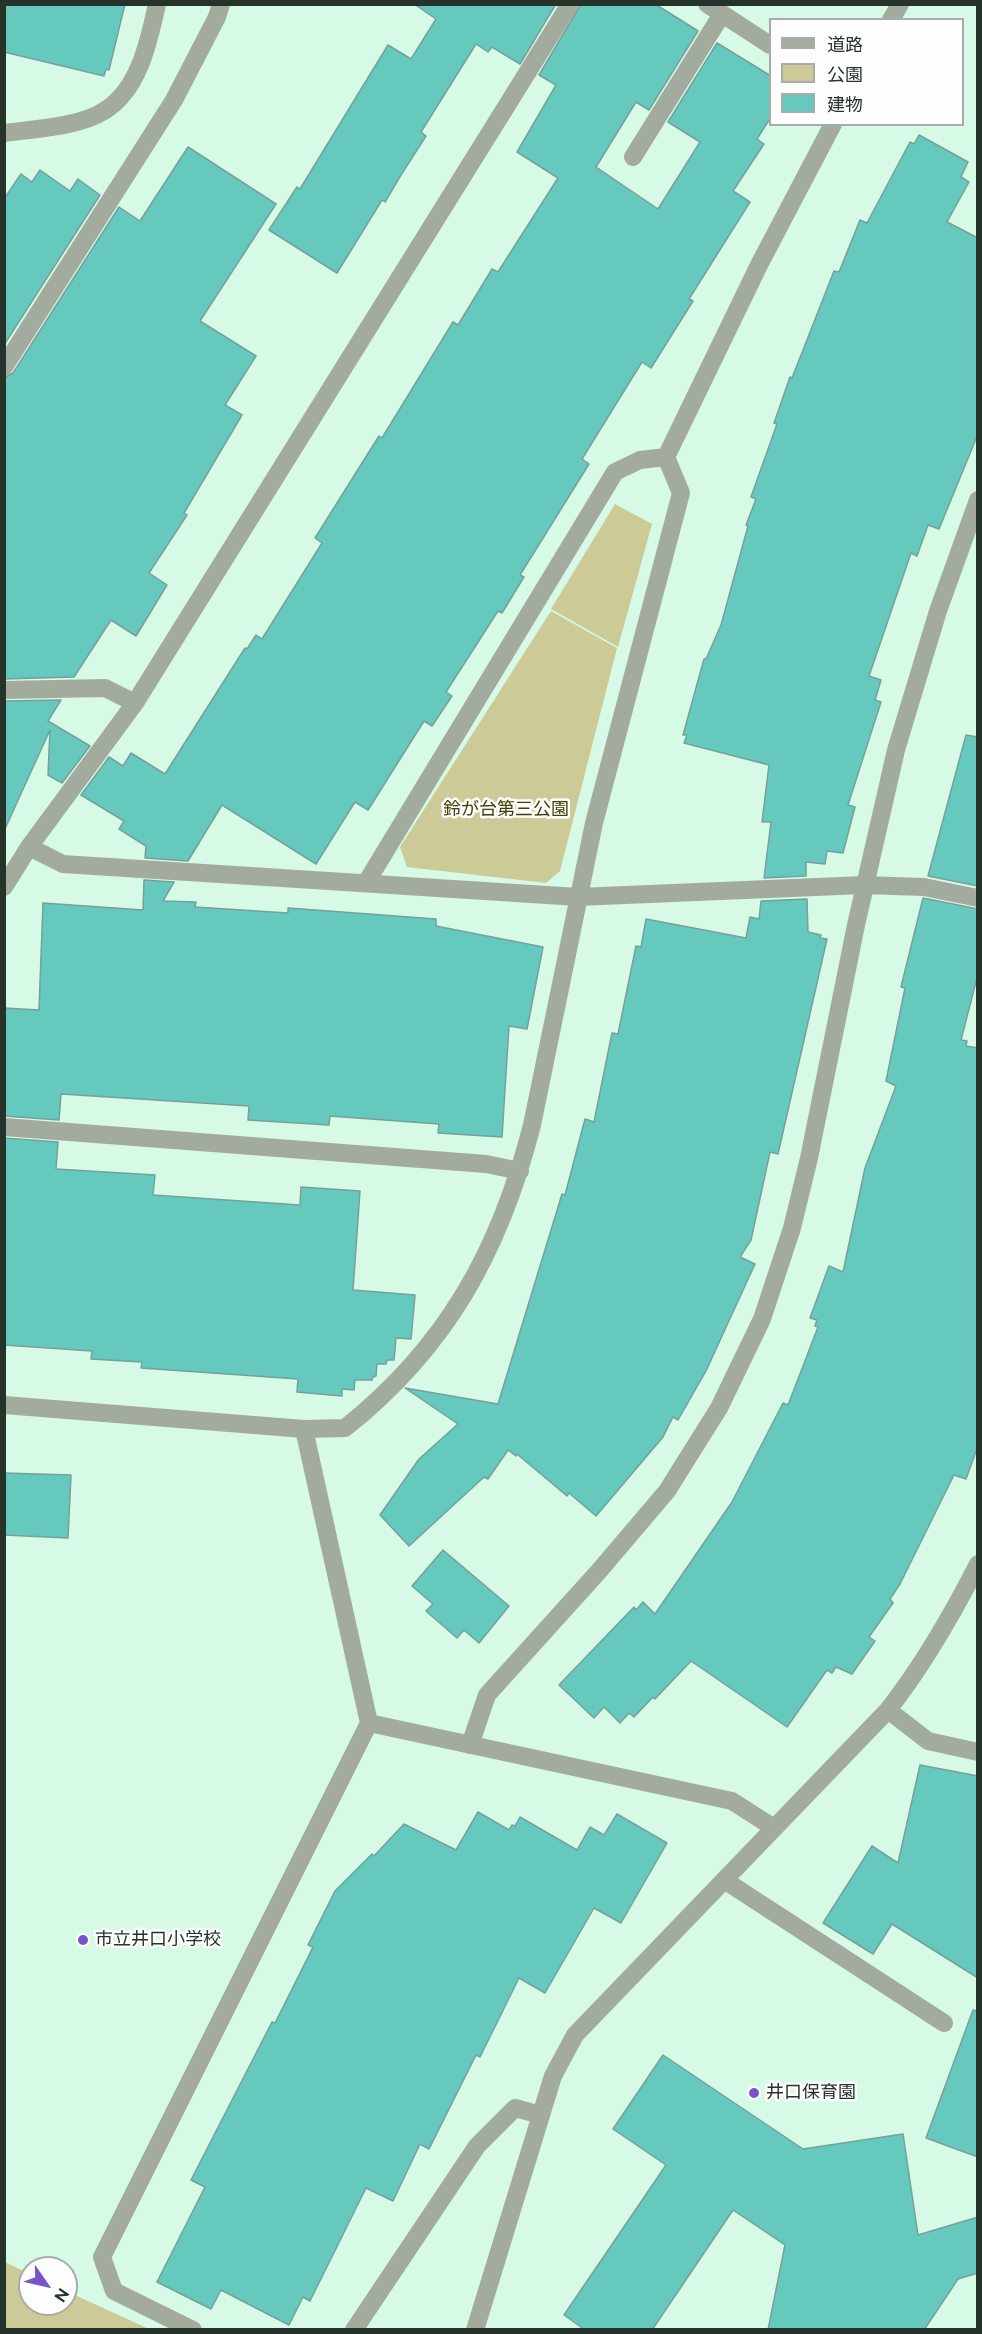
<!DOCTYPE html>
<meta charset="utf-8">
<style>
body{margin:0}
#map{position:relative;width:982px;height:2334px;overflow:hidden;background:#d6fae5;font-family:Raleway,"Noto Sans JP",sans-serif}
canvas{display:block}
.frame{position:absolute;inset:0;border:6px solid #25332b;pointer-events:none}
.legend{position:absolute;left:769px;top:18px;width:195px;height:108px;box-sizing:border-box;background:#fdfdfd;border:2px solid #a7aca9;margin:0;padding:8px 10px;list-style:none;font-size:18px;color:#25332b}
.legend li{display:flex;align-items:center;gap:12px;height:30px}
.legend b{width:30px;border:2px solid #a7aca9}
.north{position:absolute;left:18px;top:2256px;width:60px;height:60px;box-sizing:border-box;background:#fdfdfd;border:2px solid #a7aca9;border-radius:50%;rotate:124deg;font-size:16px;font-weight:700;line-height:24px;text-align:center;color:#25332b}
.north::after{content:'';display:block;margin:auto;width:21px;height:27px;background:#7953cd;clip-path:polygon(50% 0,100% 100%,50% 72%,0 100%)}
</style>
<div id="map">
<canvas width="982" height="2334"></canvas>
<div class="frame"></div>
<ul class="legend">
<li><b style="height:8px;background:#a3ab9e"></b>道路</li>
<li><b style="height:16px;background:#ccca97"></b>公園</li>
<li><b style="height:16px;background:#66c9be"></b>建物</li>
</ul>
<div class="north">N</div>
</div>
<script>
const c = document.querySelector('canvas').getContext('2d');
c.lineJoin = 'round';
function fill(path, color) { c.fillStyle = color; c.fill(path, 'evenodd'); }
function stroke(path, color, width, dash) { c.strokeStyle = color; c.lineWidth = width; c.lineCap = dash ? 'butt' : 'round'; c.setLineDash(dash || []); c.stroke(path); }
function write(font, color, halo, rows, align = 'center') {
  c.font = font + ' Raleway,"Noto Sans JP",sans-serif'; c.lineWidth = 5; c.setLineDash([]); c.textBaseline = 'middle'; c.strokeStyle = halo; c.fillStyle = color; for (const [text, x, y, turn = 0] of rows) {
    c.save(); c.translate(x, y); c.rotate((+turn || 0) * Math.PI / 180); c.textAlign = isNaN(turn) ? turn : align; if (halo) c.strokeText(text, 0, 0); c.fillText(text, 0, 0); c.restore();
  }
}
fill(new Path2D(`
 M615,504L652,524L618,647L551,609Z
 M551,611L617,648L560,871L546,883L407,867L400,847Z
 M5,2262L30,2274V2304H66V2291L149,2329H5Z`), '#ccca97');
const building = new Path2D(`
 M4,4H125L109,70L106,69L104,76L4,52Z
 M414,4H556L520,64L492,47L488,52L476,44L421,132L426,136L401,175L385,202L382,200L337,273L269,230L297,187L300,189L388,45L411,59L436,19Z
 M581,4H655L698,31L649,110L636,102L596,167L658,209L700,142L668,122L717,43L771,76V117L757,139L764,144L733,191L750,202L689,299L693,301L651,368L642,362L582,459L589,464L520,575L524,577L502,613L498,611L446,692L452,696L432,726L424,721L368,810L355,802L316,864L222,805L188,861L145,858L146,846L119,829L124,821L81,795L109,757L123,766L131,753L165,774L245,648L247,649L256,635L262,639L322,543L315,538L379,436L382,438L453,322L458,325L492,269L498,272L558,178L517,152L556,85L539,75Z
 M919,135L968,162L961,177L969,182L947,222L978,238V434L939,529L928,525L917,556L911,553L869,676L881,680L875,700L881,702L848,805L855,807L843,853L827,851L825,864L806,862V876L764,878L771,822H762L769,765L684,743L687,735H683L704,659H706L721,625L748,526L746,525L756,499L751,497L777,424L774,423L790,377L792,378L834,271L839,272L860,220L867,223L910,142L914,144Z
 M188,147L276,204L200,321L256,356L225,405L242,415L184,513L187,515L149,573L167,585L136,636L111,620L74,677L4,679V378L13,373L119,207L140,221Z
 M40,170L70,191L78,179L100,195L4,345V199L21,174L32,182Z
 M61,700L48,721L90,746L62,783L48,775L50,730L4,831V701Z
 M966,735L978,737V886L928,876Z
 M144,880L174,882L163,901L196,902L195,907L288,913V908L436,919V926L543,947L527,1029L509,1026L502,1137L438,1133L439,1124L330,1116L329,1125L248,1120L249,1106L61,1094L59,1120L4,1116V1008L39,1010L43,903L143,910Z
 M923,898L978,909V974L961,1040L967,1041L966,1046L978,1048V1446L966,1479L954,1475L900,1584L890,1599L893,1603L869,1637L875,1641L852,1674L836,1667L832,1673L827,1670L787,1727L691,1661L655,1699L653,1697L634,1717L629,1713L620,1723L604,1707L594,1718L559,1685L634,1607L636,1610L643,1602L655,1614L732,1502L783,1403L788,1405L818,1327L815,1326L817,1320L810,1318L829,1266L843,1272L865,1168L896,1086L886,1081L905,988L901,987Z
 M807,899L808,932L821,935L820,938L827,939L778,1154L770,1152L751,1240L740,1257L755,1264L706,1371L678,1420L673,1417L663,1437L596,1516L569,1493L567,1496L517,1454L516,1456L508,1450L488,1479L484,1477L409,1546L380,1515L419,1459L458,1424L405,1388L498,1404L562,1194L565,1195L585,1119L594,1122L612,1033L618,1034L636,946L641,947L646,919L746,938L750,917L759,919L761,901Z
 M4,1138L58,1142L56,1169L155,1175L153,1195L300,1205L301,1187L360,1191L353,1290L415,1295L411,1339L396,1338L394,1360H387L386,1364H377L376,1376L373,1377L372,1380H355L354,1390L342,1389V1396L297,1392L298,1379L141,1368L142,1362L91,1359L92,1351L4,1345Z
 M4,1473L71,1475L68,1538L4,1535Z
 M443,1550L509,1606L479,1643L464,1630L457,1638L426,1611L433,1604L412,1586Z
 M920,1765L978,1776V1978L892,1924L873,1954L823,1923L872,1846L898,1863Z
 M478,1812L509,1830L512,1825L515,1826L520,1817L577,1850L590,1827L604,1835L617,1814L667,1843L621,1923L594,1908L545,1993L519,1978L480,2057L476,2055L429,2149L420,2144L393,2201L366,2188L310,2301L303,2297L289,2325L221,2290L211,2309L157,2282L205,2187L191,2180L272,2022L275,2023L313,1947L308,1945L335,1891L372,1854L374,1856L404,1824L456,1850Z
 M973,2010L978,2011V2157L926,2138Z
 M663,2055L803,2149L903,2134L918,2235L978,2217V2273L958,2279L924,2330H768L785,2245L733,2210L652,2330H585L564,2315L666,2165L613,2129Z`);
fill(building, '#66c9be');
stroke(building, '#75a09b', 1.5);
stroke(new Path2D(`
 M707,4L770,45
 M891,20L900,4
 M4,133C34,129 79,127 104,111C139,90 149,41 157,4
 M633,157L722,14
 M4,367L174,100L217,17L221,4
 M4,690L105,688L135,703
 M29,847L63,864L578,897L864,885L924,887L978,898
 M366,883L615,472L640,460L666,457
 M4,887L29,847L135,703L570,4
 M4,1127L486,1164L520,1171
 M4,1405L304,1429L369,1723L102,2257L114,2291L193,2330
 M304,1429L345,1428C447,1347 500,1250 532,1125L594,823L681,493L666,457L759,265L833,124
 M888,1710L928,1741L978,1752
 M369,1723L732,1801L774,1828
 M470,1745L487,1695L599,1571L667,1491L719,1408L762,1319L792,1228L809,1158L856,925L896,750L938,611L978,500
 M724,1880L944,2023
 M354,2330L477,2146L515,2108L541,2115
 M475,2330L553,2076L575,2035L888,1710C923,1665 952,1615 978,1564`), '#a3ab9e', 18);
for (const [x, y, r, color] of [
 [83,1940,6,"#7953cd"],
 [754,2093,6,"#7953cd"]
]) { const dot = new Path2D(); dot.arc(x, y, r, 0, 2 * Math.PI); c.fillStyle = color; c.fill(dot); stroke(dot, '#fdfdfd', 2); }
write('18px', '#434004', '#fdfdfd', [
 ["鈴が台第三公園",506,810]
]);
write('18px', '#25332b', '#fdfdfd', [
 ["市立井口小学校",95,1940],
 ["井口保育園",766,2093]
], 'left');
</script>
